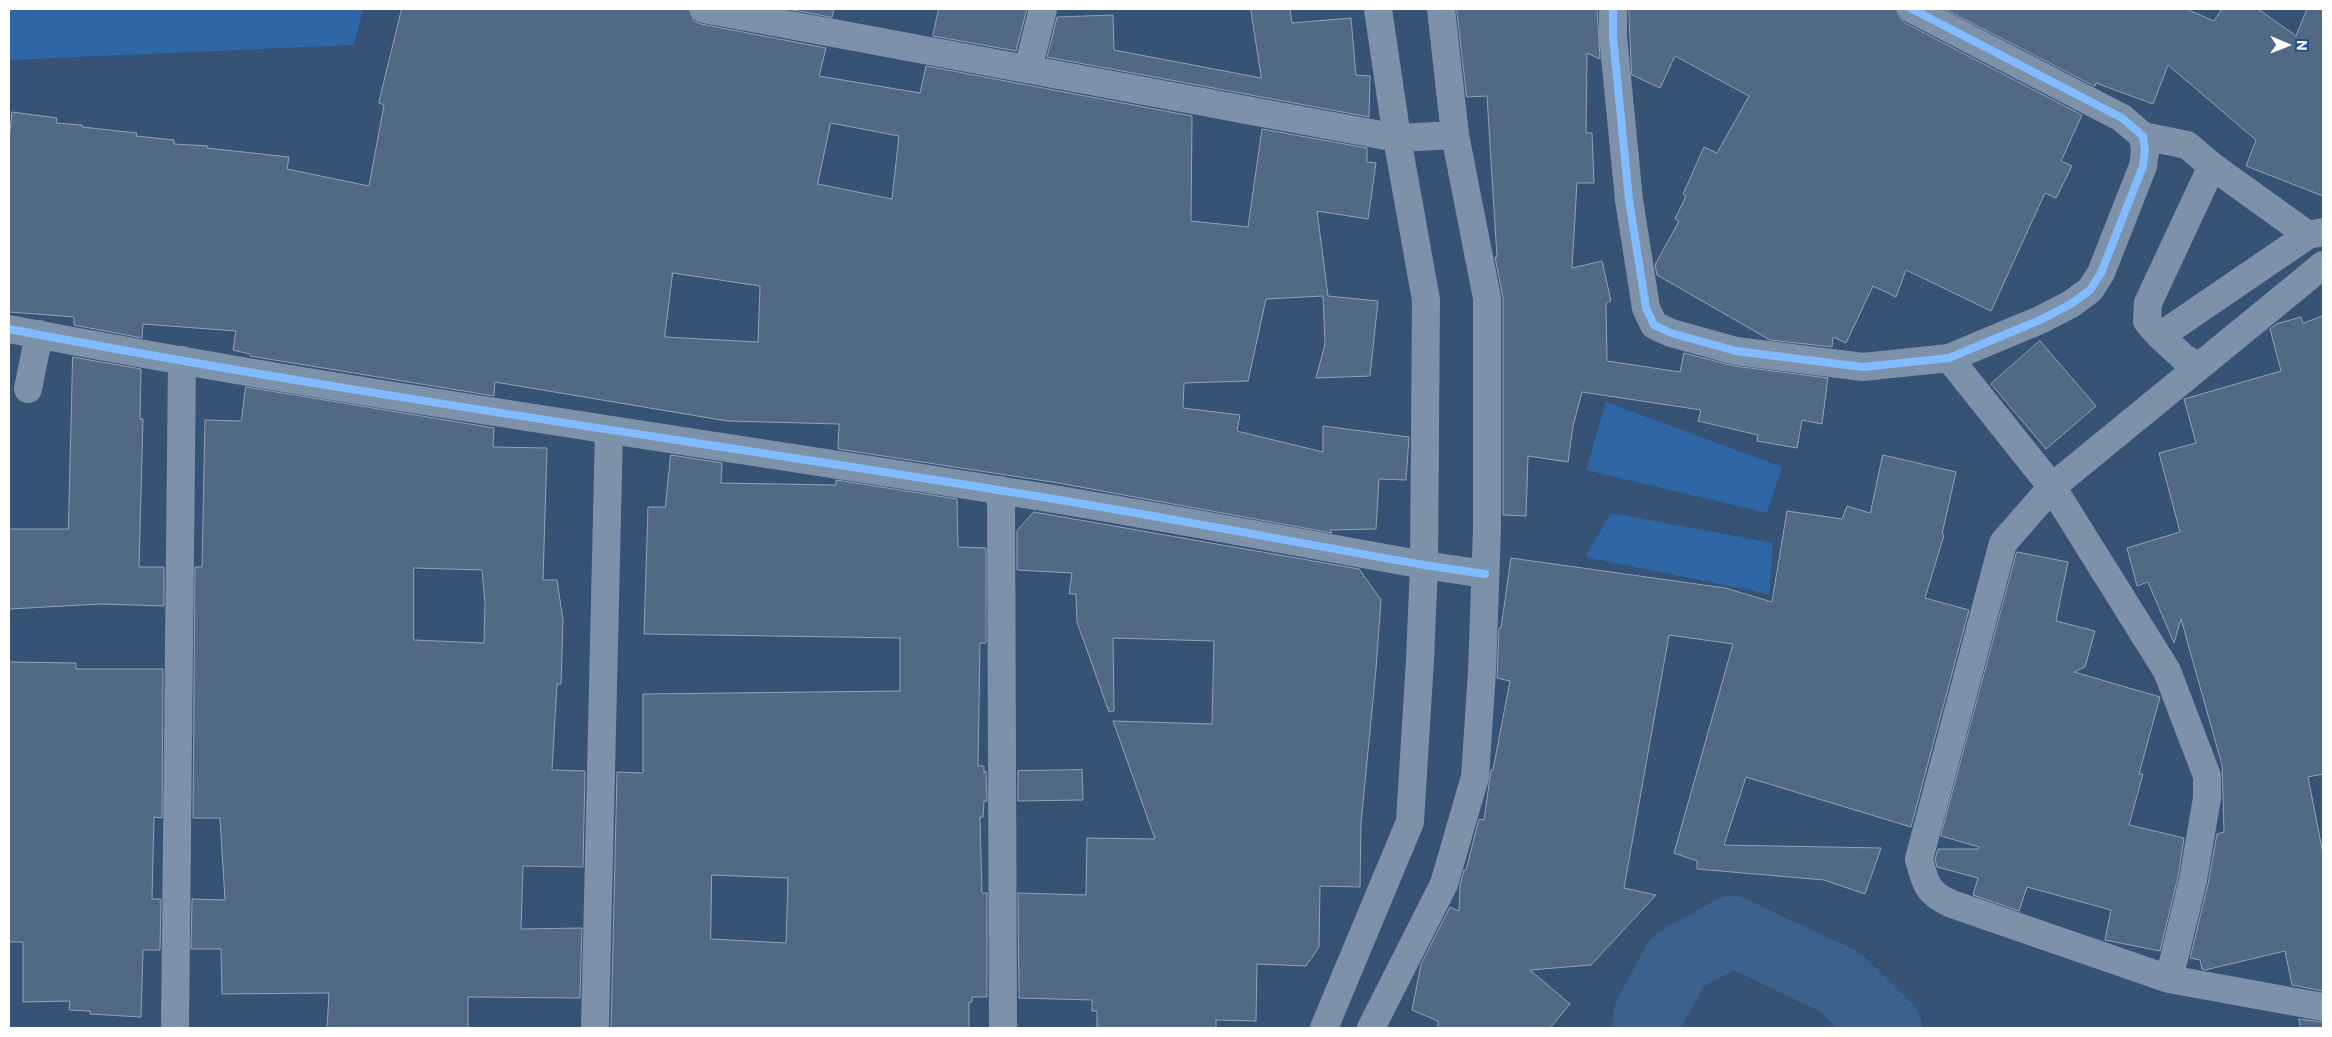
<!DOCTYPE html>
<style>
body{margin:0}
#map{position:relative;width:2332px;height:1037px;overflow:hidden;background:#365274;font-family:Commissioner,sans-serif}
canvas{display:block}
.frame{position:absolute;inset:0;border:10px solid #fff;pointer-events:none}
.north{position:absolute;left:2262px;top:20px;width:50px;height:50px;-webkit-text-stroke:4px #1b4f8f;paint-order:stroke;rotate:91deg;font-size:14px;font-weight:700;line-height:20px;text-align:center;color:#fff}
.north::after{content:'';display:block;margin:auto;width:18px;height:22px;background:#fff;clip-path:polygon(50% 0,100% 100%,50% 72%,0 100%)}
</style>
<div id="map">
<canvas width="2332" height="1037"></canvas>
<div class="frame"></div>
<div class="north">N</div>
</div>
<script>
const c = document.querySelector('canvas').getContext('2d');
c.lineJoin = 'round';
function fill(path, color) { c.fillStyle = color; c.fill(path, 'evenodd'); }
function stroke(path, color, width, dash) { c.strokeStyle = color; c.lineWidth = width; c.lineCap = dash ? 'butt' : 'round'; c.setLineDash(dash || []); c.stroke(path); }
fill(new Path2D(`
 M9,9H363L354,45L9,60Z
 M1606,402L1782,467L1767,513L1586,470Z
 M1611,513L1773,543L1769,594L1585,557Z`), '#2f66a5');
stroke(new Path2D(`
 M1647,1028L1649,1013L1678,961L1732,931L1840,982L1887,1028`), '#3b618d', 70);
const building = new Path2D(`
 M402,9H689L694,21L701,24L826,48L819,76L920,93L926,66L1192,116L1191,221L1248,227L1262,129L1367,148V162L1376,163L1368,219L1317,211L1328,296L1378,301L1370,376L1316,378L1325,344L1323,296L1266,299L1248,381L1184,383L1183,408L1240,415L1237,431L1323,452V426L1409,437L1406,480L1379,479L1376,529L1330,530L1332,533L1058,483L838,449L839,424L727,421L495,382L494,396L250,356V354L233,350L236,331L143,324L142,338L74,325V317L9,312V141L12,112L57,118L56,123L82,125V127L137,133L136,136L174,140V144L208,146L207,148L289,157L287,169L369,186L384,105L379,103ZM831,123L899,136L892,199L818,184ZM673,273L760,286L758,342L665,337Z
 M788,9H834L832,17Z
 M939,9H1027L1016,51L933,36Z
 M1251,9H1290L1292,23L1351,18L1356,75L1370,76L1369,117L1047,57L1057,17L1113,15L1114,50L1261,78Z
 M1457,9H1597L1600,59L1587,53L1586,133H1592L1594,183H1577L1572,268L1602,261L1611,301L1606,303L1607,361L1680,372L1684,353L1734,366L1828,378L1822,424L1802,420L1797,448L1757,441L1758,435L1698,421L1701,410L1582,392L1573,426L1568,462L1528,456L1526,516L1503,515V298L1495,257H1497L1487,96L1467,97Z
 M1629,9H1897L1899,17L1905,23L2082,115L2061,161L2072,166L2056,198L2045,193L1991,311L1906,270L1896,297L1873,286L1846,343L1833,337L1832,347L1770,340L1657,275L1655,265L1679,221L1675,219L1686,196L1683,194L1704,147L1717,153L1749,96L1675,56L1660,88L1632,75Z
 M1945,9H2186L2214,21L2222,9H2258L2296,36L2307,9H2323V196L2246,166L2256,140L2168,65L2153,104L2096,83L2095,86Z
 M2323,316V774L2308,777L2323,854V991L2292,985L2285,951L2205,970L2202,969L2200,960L2190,958L2208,884L2217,834L2224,832L2222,765L2181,619L2174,643L2148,582L2137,586L2127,548L2180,532L2159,453L2196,443L2184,399L2281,371L2270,329L2276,324L2301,317L2303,323Z
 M2040,341L2096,406L2046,449L1991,384Z
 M73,357L141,369L140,419H143L139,567H164V606L101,604L9,609V529H68Z
 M246,387L494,428L493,447L547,448L543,580H557L563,620L561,684H557L552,770L585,771L583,867L523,866L521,929L582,928L580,998L468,997V1028H327L329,993L222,994L221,949H191L192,899L225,900L220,818H193L195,567H202L205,420L241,421ZM414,568L482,570L485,604L484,643L414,640Z
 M671,455L722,463L721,483L836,485V480L957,499L958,547L986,548V643H980L978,766H984V772L986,771L987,801H984L983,817H980L982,893H987V997H972V1002H969V1028H611L617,772L643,773V694L900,691V638L644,634L648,507H665ZM712,875L788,878L786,943L711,939Z
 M1883,455L1956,472L1942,534L1944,535L1925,598L1969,610L1911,827L1746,777L1724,845L1881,848L1865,894L1824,880L1697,869V861L1674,853L1733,644L1669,635L1624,888L1656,895L1591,965L1530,970L1570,1004L1550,1028H1438V1021L1412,1010L1421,964L1450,907L1459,911L1460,885L1464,870H1466L1479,819L1484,820L1491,770H1493L1510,681L1497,678L1499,628H1501L1511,558L1725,588L1772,602L1787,511L1842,519L1847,506L1870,513Z
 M1034,512L1359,569L1381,600L1376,669L1361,823L1360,887L1320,886L1319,947L1306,966L1257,964L1256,1021L1216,1020V1028H1097V1011H1092V1000L1019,998L1018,893L1086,895L1087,838L1155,839L1113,721L1212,724L1214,641L1113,638L1114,711L1109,712L1077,622L1076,594H1069L1072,573L1017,570V531Z
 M2017,552L2068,562L2056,621L2095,631L2085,667L2074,672L2160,697L2139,774H2143L2129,825L2184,838L2178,877L2160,951L2105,940L2111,910L2027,887L2019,911L1973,895L1978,878L1937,867L1935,859L1938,849H1978L1979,847L1941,836Z
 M9,662L76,663V669H163L162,818L154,817L152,899H161L160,950H143L141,1017L90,1014V1011L69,1010L70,1001L23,1002V942H9Z
 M1082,770L1083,800L1018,801V771Z
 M2299,1019L2323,1022V1028H2301Z`);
fill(building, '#526984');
stroke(building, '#92a2b6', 1);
stroke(new Path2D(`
 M704,9L1397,138L1455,135
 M1613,9V36L1629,200L1646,308L1654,325L1671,333L1736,351L1863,367L1949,358L2040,320L2071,304L2090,290L2101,273L2143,166L2145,151L2143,136
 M1912,9L2122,118L2143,136L2187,145L2212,166L2148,303L2147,321L2160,336L2308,235
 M1028,69L1043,9
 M2212,166L2308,235L2323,232
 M2323,265L2052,487L2003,543L1919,859C1925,884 1928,894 1952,904L2169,979L2323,1007
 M9,329C337,392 668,437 998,490C1140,512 1282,540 1424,565L1485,574
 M2160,336L2184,358L2199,366
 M1949,358L2052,487L2167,671L2207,776V798L2193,880L2169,979
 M28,389L39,334
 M1001,490L1003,1028
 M175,1028L182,360
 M595,1028L609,430
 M1324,1028L1410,822L1420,660L1424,565L1426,300L1397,138L1378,9
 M1371,1028L1444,884L1475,777L1482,672L1487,529V298L1455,135L1441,9`), '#7d92a8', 28);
stroke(new Path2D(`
 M1613,9V36L1629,200L1646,308L1654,325L1671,333L1736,351L1863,367L1949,358L2040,320L2071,304L2090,290L2101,273L2143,166L2145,151L2143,136L2122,118L1912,9
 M9,329C337,392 668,437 998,490C1140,512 1282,540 1424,565L1485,574`), '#80bcff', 8);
</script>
